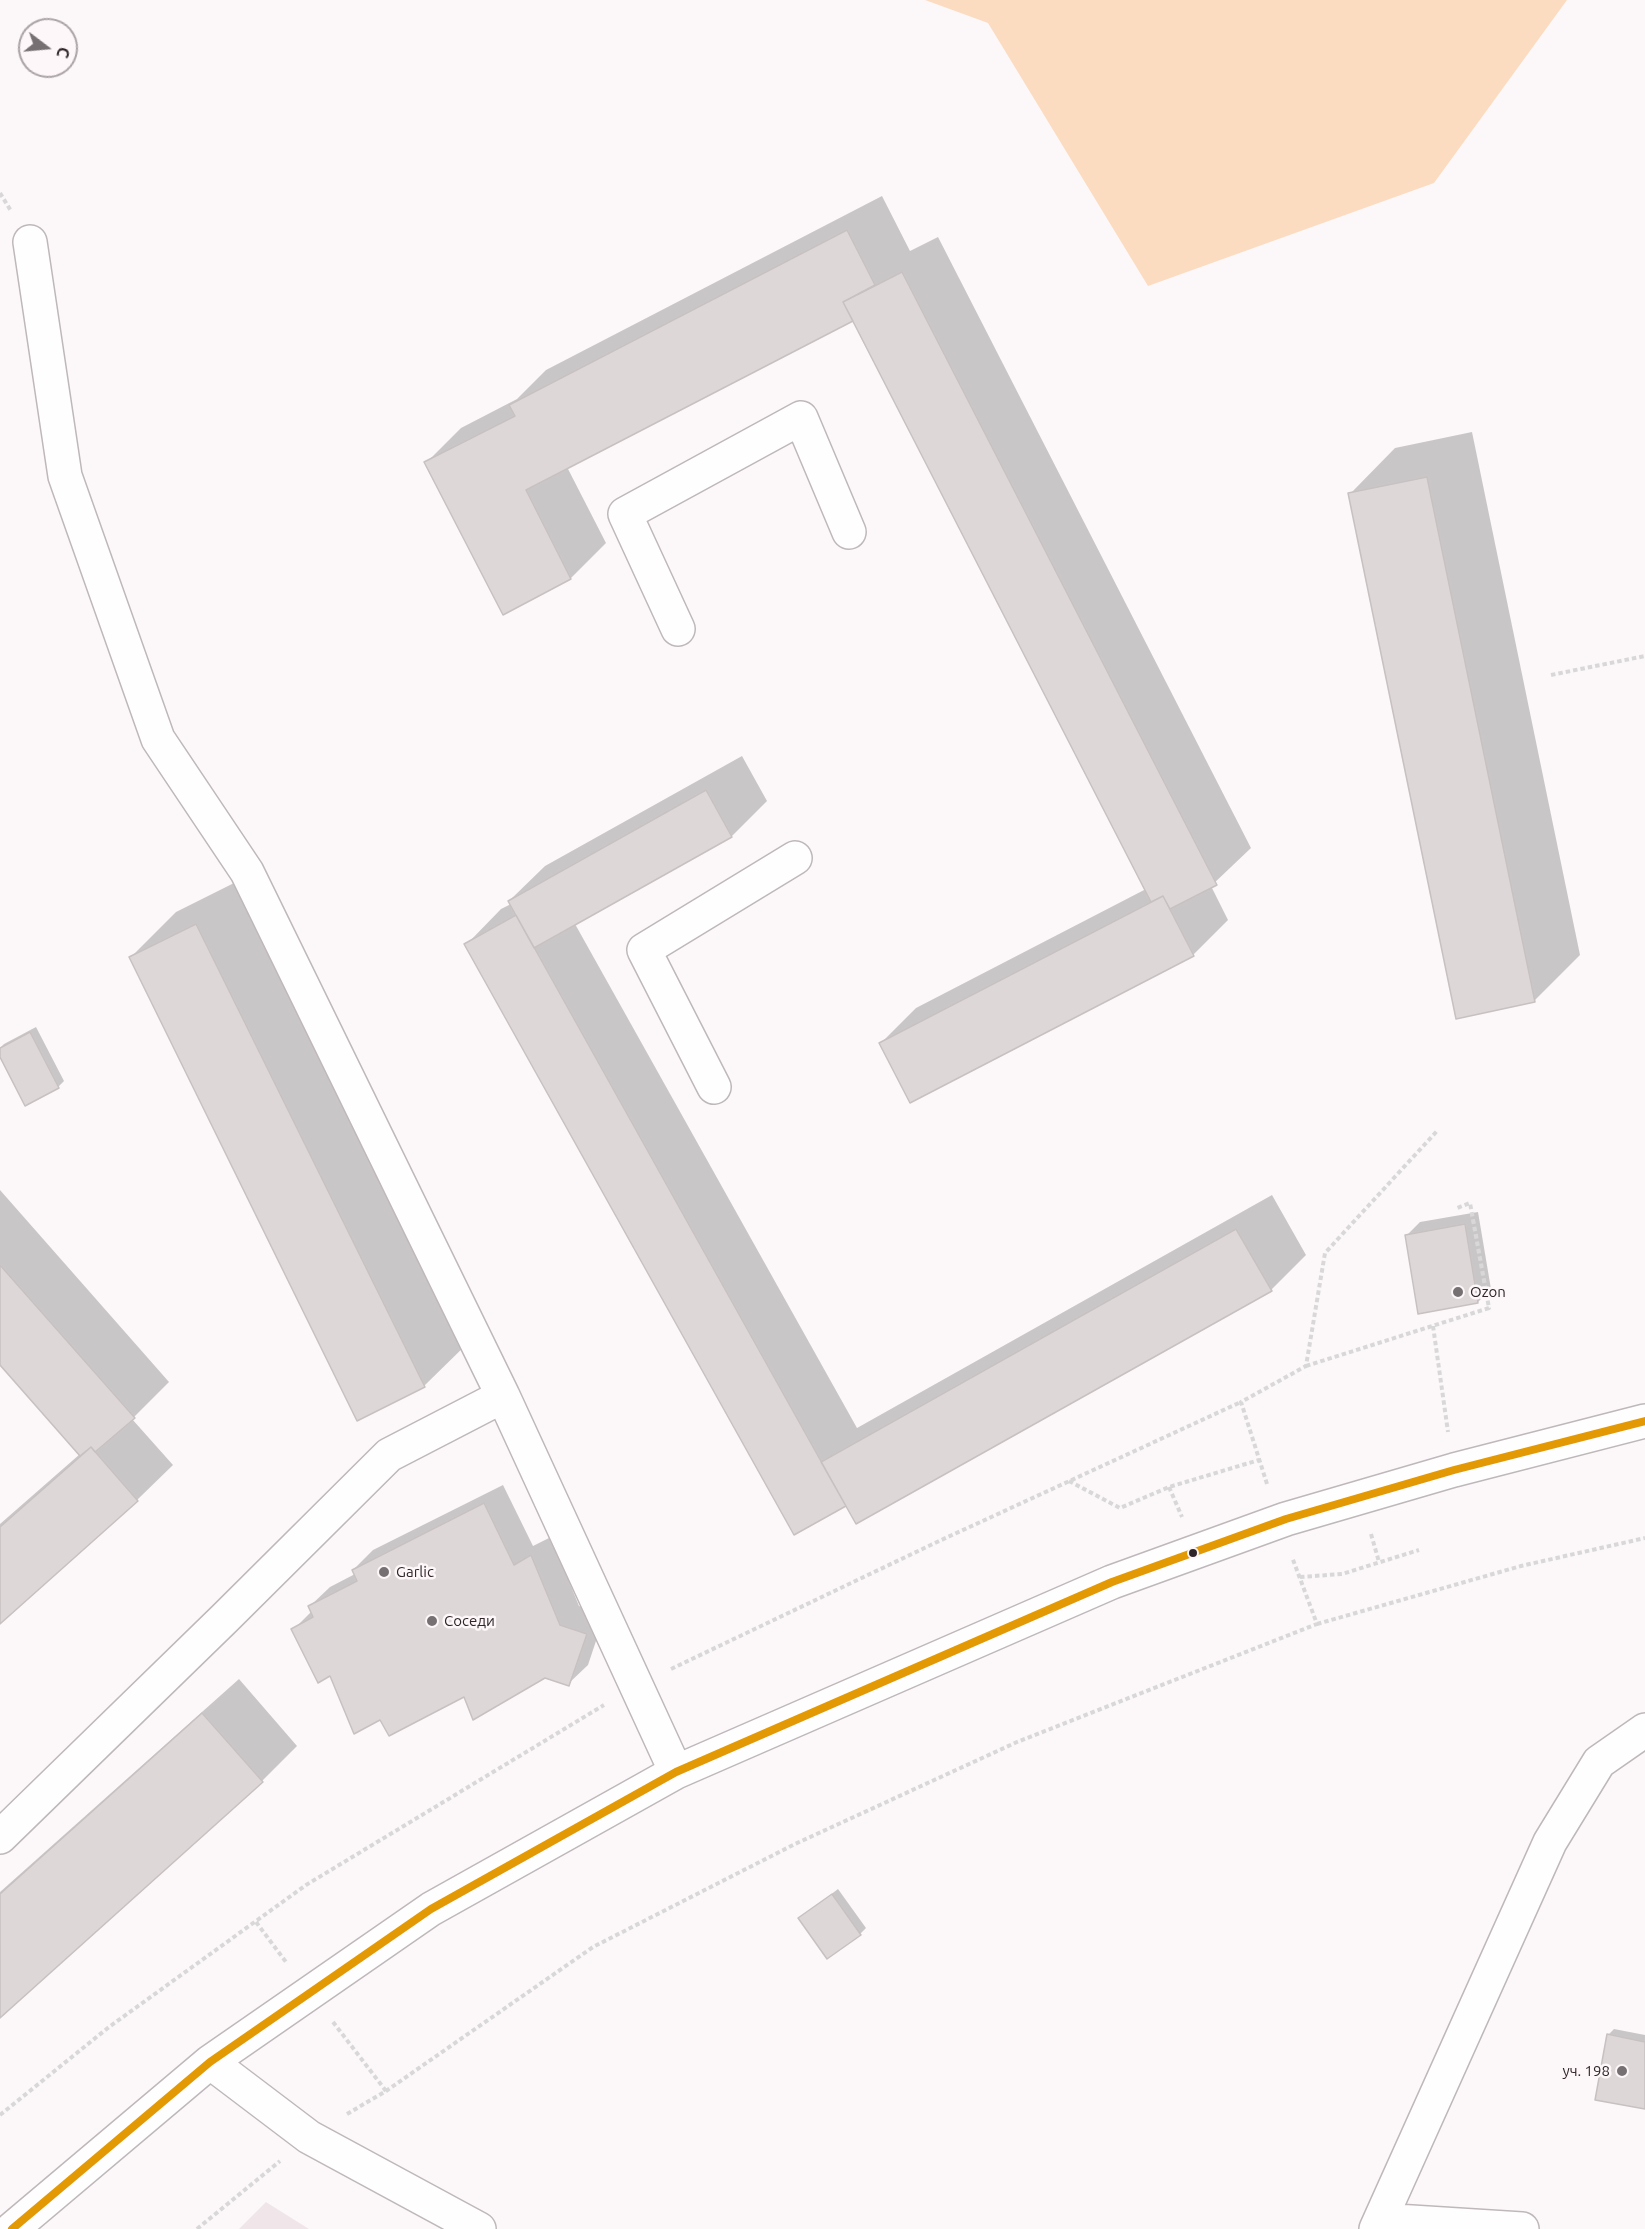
<!DOCTYPE html>
<meta charset="utf-8">
<style>
body{margin:0}
#map{position:relative;width:1645px;height:2229px;overflow:hidden;background:#fcf8fa;font-family:Ubuntu,sans-serif}
canvas{display:block}
.north{position:absolute;left:18px;top:18px;width:60px;height:60px;box-sizing:border-box;background:#fdf7f9;border:2px solid #aba3a6;border-radius:50%;rotate:106deg;font-size:16px;font-weight:700;line-height:24px;text-align:center;color:#302629}
.north::after{content:'';display:block;margin:auto;width:21px;height:27px;background:#777072;clip-path:polygon(50% 0,100% 100%,50% 72%,0 100%)}
</style>
<div id="map">
<canvas width="1645" height="2229"></canvas>
<div class="north">С</div>
</div>
<script>
const c = document.querySelector('canvas').getContext('2d');
c.lineJoin = 'round';
function fill(path, color) { c.fillStyle = color; c.fill(path, 'evenodd'); }
function stroke(path, color, width, dash) { c.strokeStyle = color; c.lineWidth = width; c.lineCap = dash ? 'butt' : 'round'; c.setLineDash(dash || []); c.stroke(path); }
function write(font, color, halo, rows, align = 'center') {
  c.font = font + ' Ubuntu,sans-serif'; c.lineWidth = 5; c.setLineDash([]); c.textBaseline = 'middle'; c.strokeStyle = halo; c.fillStyle = color; for (const [text, x, y, turn = 0] of rows) {
    c.save(); c.translate(x, y); c.rotate((+turn || 0) * Math.PI / 180); c.textAlign = isNaN(turn) ? turn : align; if (halo) c.strokeText(text, 0, 0); c.fillText(text, 0, 0); c.restore();
  }
}
fill(new Path2D(`
 M266,2202L309,2229H239Z`), '#f0e6ea');
fill(new Path2D(`
 M925,0H1567L1434,183L1148,286L988,23Z`), '#fbdcc1');
fill(new Path2D(`
 M882,196L910,251L938,237L1251,848L1211,886L1228,920L1193,955L881,1043L916,1008L1146,889L853,319L567,467L606,543L571,578L503,613L426,463L461,428L517,399L546,370Z
 M1472,432L1580,955L1534,1001L1350,494L1395,448Z
 M742,756L767,801L732,836L575,924L857,1428L1272,1195L1306,1255L1271,1290L846,1504L466,945L501,909L511,904L509,901L545,866Z
 M242,879L470,1341L424,1386L131,957L176,912Z
 M36,1027L64,1081L58,1087L0,1054V1048L4,1044Z
 M0,1190L169,1382L132,1419L173,1465L137,1500L0,1622V1524L80,1454L0,1363Z
 M1478,1212L1491,1289L1478,1302L1407,1235L1420,1222Z
 M503,1485L533,1546L551,1537L579,1606L605,1614L588,1665L568,1684L545,1676L381,1718L331,1674L293,1630L312,1611L310,1606L330,1587L355,1574L353,1570L373,1550Z
 M239,1679L297,1746L262,1781L0,2016V1892Z
 M838,1889L866,1928L860,1934L800,1918Z
 M1614,2029L1645,2035V2108L1608,2035Z`), '#0003');
const building = new Path2D(`
 M847,230L875,285L843,302L853,321L526,490L571,579L503,615L424,462L515,416L509,405Z
 M902,272L1217,885L1170,909L1163,896L1151,902L843,302Z
 M1427,477L1535,1002L1456,1019L1348,493Z
 M706,790L732,837L534,948L508,901Z
 M1163,896L1194,956L910,1103L879,1043Z
 M516,915L846,1506L794,1535L464,944Z
 M196,924L425,1387L357,1421L129,957Z
 M30,1032L59,1088L25,1106L0,1057V1048Z
 M1465,1224L1478,1303L1418,1314L1405,1235Z
 M1236,1229L1272,1291L856,1524L821,1462Z
 M0,1265L135,1418L95,1452L91,1447L80,1456L0,1365Z
 M91,1447L138,1501L0,1624V1527Z
 M484,1503L514,1565L531,1555L560,1625L587,1634L569,1686L545,1678L473,1720L464,1697L389,1736L380,1720L354,1734L330,1676L318,1683L291,1629L313,1617L308,1606L357,1581L352,1570Z
 M202,1713L263,1782L0,2018V1894Z
 M832,1894L861,1935L827,1959L798,1918Z
 M1607,2034L1645,2042V2109L1595,2100Z`);
fill(building, '#ded7d7');
stroke(building, '#c8c1c1', 1.5);
const minor = new Path2D(`
 M30,242L65,476L158,739L247,872L503,1396L676,1772
 M678,629L625,514L801,418L849,532
 M714,1087L644,950L795,858
 M0,1837L225,1618L389,1455L503,1396
 M210,2062L309,2137L479,2229
 M1380,2220L1522,2229
 M12,2229L210,2062L431,1909L676,1772L1112,1582L1286,1519L1454,1470L1645,1421
 M1376,2229L1550,1842L1599,1762L1645,1730`);
stroke(minor, '#bfb8ba', 36);
stroke(new Path2D(`
 M0,193L11,211
 M1551,675L1645,656
 M1433,1326L1448,1432
 M1306,1366L1489,1308L1470,1203L1457,1208
 M1069,1481L1120,1508L1169,1487L1259,1460
 M1267,1484L1241,1402L1306,1366L1325,1253L1437,1131
 M1169,1487L1182,1517
 M1371,1534L1379,1562
 M1300,1577L1342,1574L1419,1550
 M1317,1624L1521,1566L1645,1538
 M671,1669L937,1542L1241,1402
 M256,1922L286,1962
 M333,2022L386,2091
 M347,2114L386,2091L593,1947L795,1844L1017,1742L1317,1624L1292,1557
 M0,2115L109,2027L306,1885L604,1705
 M197,2229L280,2161`), '#d9d8d8', 4, [4.5, 3]);
stroke(minor, '#fffefe', 33);
stroke(new Path2D(`
 M12,2229L210,2062L431,1909L676,1772L1112,1582L1286,1519L1454,1470L1645,1421`), '#e39904', 8);
for (const [x, y, r, color] of [
 [1458,1292,6,"#777072"],
 [1193,1553,5,"#302629"],
 [384,1572,6,"#777072"],
 [432,1621,6,"#777072"],
 [1622,2071,6,"#777072"]
]) { const dot = new Path2D(); dot.arc(x, y, r, 0, 2 * Math.PI); c.fillStyle = color; c.fill(dot); stroke(dot, '#fdf7f9', 2); }
write('15px', '#302629', '#fdf7f9', [
 ["Ozon",1470,1292],
 ["Garlic",396,1572],
 ["Соседи",444,1621],
 ["уч. 198",1610,2071,"right"]
], 'left');
</script>
